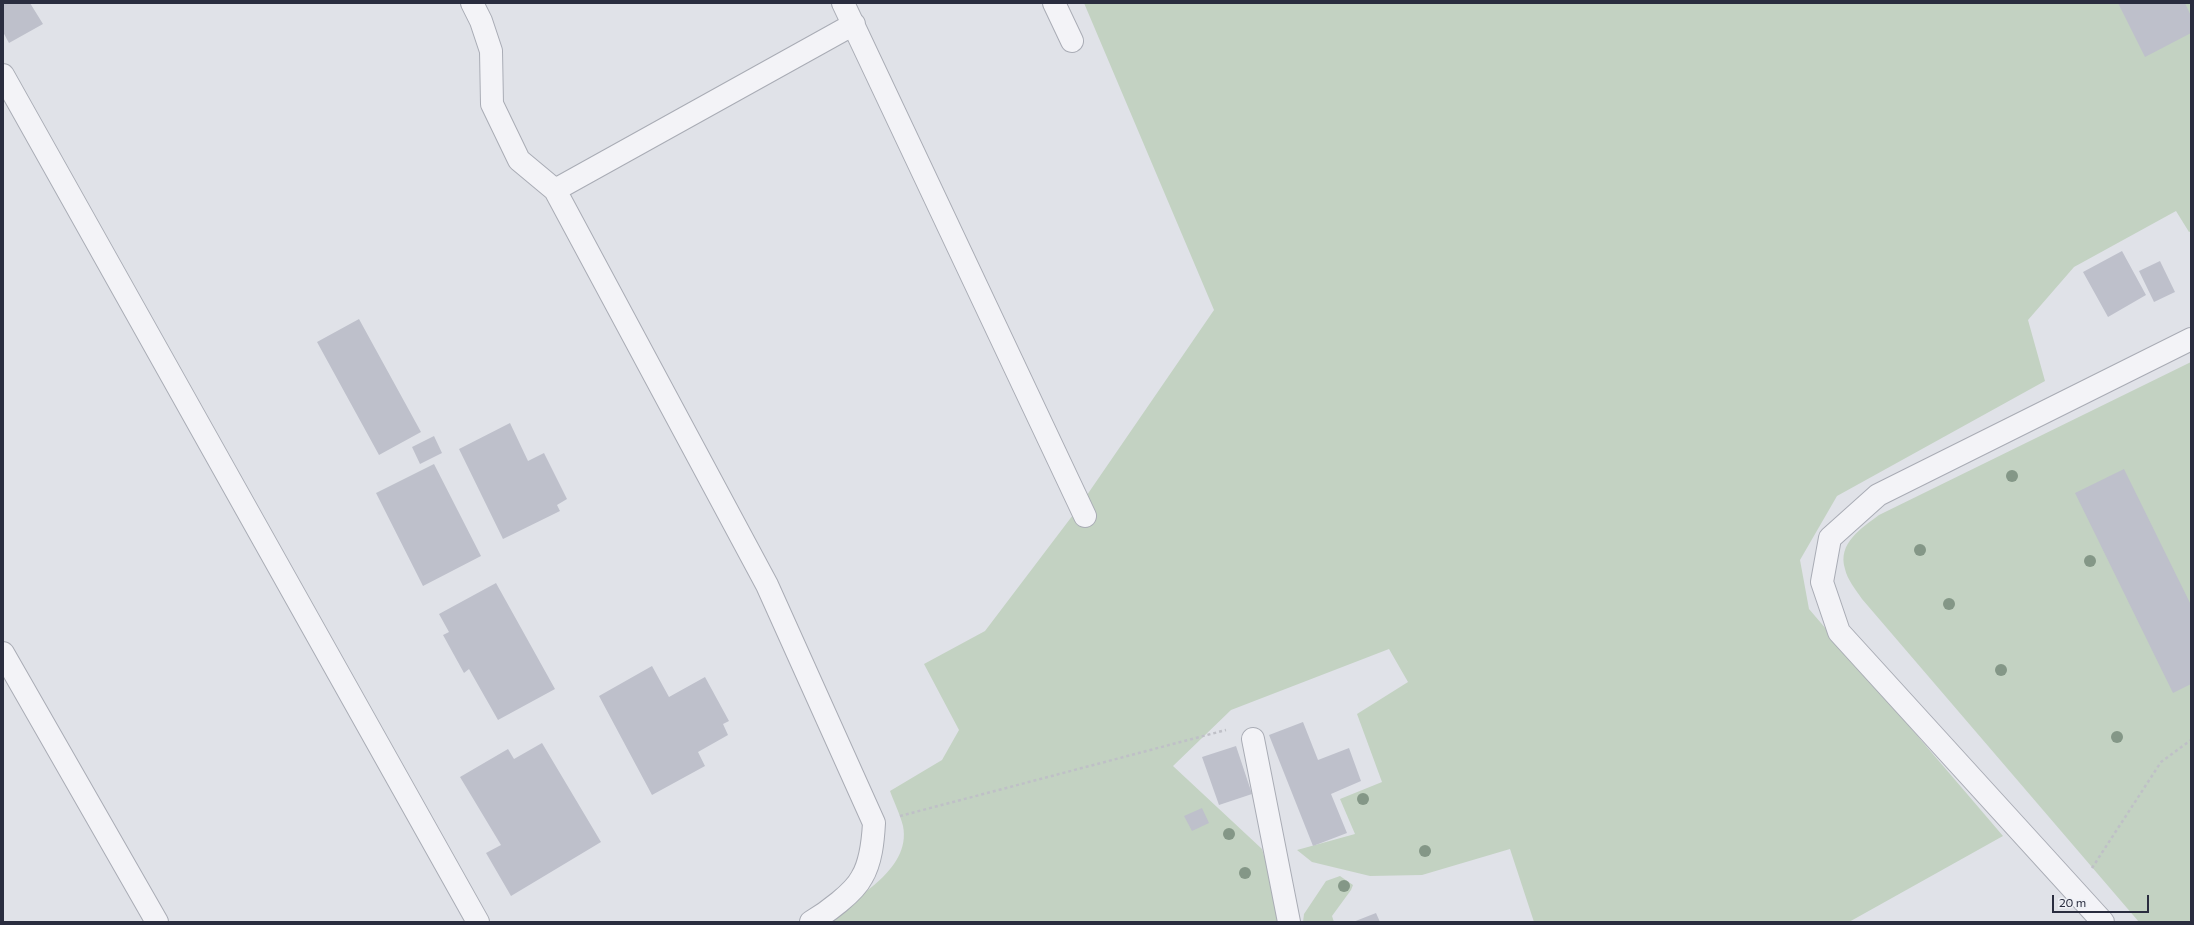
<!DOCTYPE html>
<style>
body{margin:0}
#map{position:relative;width:2194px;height:925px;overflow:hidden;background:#e0e2e8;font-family:Commissioner,sans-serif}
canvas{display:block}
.frame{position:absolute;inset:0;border:4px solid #2a2d3f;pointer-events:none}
.scale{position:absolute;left:2052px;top:895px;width:97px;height:18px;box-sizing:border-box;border:2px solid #2a2d3f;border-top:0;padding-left:5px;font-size:12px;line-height:14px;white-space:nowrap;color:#2a2d3f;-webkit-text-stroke:3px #eff1f6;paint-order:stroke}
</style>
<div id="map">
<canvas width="2194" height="925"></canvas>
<div class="frame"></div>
<div class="scale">20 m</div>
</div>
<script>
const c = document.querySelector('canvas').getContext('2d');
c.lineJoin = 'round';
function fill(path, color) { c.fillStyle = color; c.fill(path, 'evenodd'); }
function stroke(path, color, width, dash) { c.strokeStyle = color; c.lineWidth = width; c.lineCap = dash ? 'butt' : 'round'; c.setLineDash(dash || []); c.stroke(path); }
fill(new Path2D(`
 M1084,3H2191V231L2189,232L2176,211L2074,267L2028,320L2045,381L1837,496L1800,560L1809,609L2003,836L1849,922H1534L1510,849L1422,875L1370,876L1312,862L1297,850L1355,834L1340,799L1382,782L1357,714L1408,682L1389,649L1231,710L1173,766L1262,849L1284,922H820C851,901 912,871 903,826C900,814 894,802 890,791L942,760L959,730L924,664L985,631L1076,511L1214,310Z
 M2191,362V922H2139L1862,599C1856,590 1847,579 1845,569C1837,543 1862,528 1879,515Z
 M1340,876L1353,885L1351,890L1332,916L1334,922H1303L1304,914L1326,881Z`), '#c3d2c2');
fill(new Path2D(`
 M3,3H30L43,24L9,43L3,32Z
 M2118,3H2185L2191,16V33L2145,57Z
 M2122,251L2146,295L2108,317L2083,272Z
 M2160,261L2175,292L2154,302L2139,271Z
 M359,319L421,432L379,455L317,342Z
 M510,423L528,461L544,453L567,499L557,505L560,511L503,539L459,449Z
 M434,436L442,453L420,464L412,447Z
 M434,464L481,556L423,586L376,493Z
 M2124,469L2191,605V684L2173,693L2075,493Z
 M496,583L555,689L498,720L469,669L464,673L443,635L449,632L439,614Z
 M652,666L669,697L705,677L729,721L723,724L728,735L698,752L705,766L652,795L599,696Z
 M1303,722L1318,760L1349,748L1361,781L1331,794L1347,833L1313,846L1269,735Z
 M542,743L601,842L511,896L486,853L501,845L460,777L508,749L514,759Z
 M1236,746L1252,794L1219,805L1202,757Z
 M1202,808L1209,823L1192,831L1184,816Z
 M1376,913L1380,922H1353Z`), '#bec0cb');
const minor = new Path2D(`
 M472,3L481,21L491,51L492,104L519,160L555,190L767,585L874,823C873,841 871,862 862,877C854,893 826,913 811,922
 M843,3L1085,516
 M1054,3L1072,41
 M3,75L478,922
 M555,190L854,24
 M3,653L157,922
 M1253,739L1289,922
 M2103,922L1839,632L1822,582L1830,538L1878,495L2191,339`);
stroke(minor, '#a9acb5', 24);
stroke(new Path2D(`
 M900,816L1226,730
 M2092,868L2161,762L2191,740`), '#bfc0c7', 2.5, [3, 3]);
stroke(minor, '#f3f3f7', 22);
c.fillStyle = '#849787';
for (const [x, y] of [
 [2012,476],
 [1920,550],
 [2090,561],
 [1949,604],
 [2001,670],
 [2117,737],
 [1363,799],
 [1229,834],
 [1425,851],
 [1245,873],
 [1344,886]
]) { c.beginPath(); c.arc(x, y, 6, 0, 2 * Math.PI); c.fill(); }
</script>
